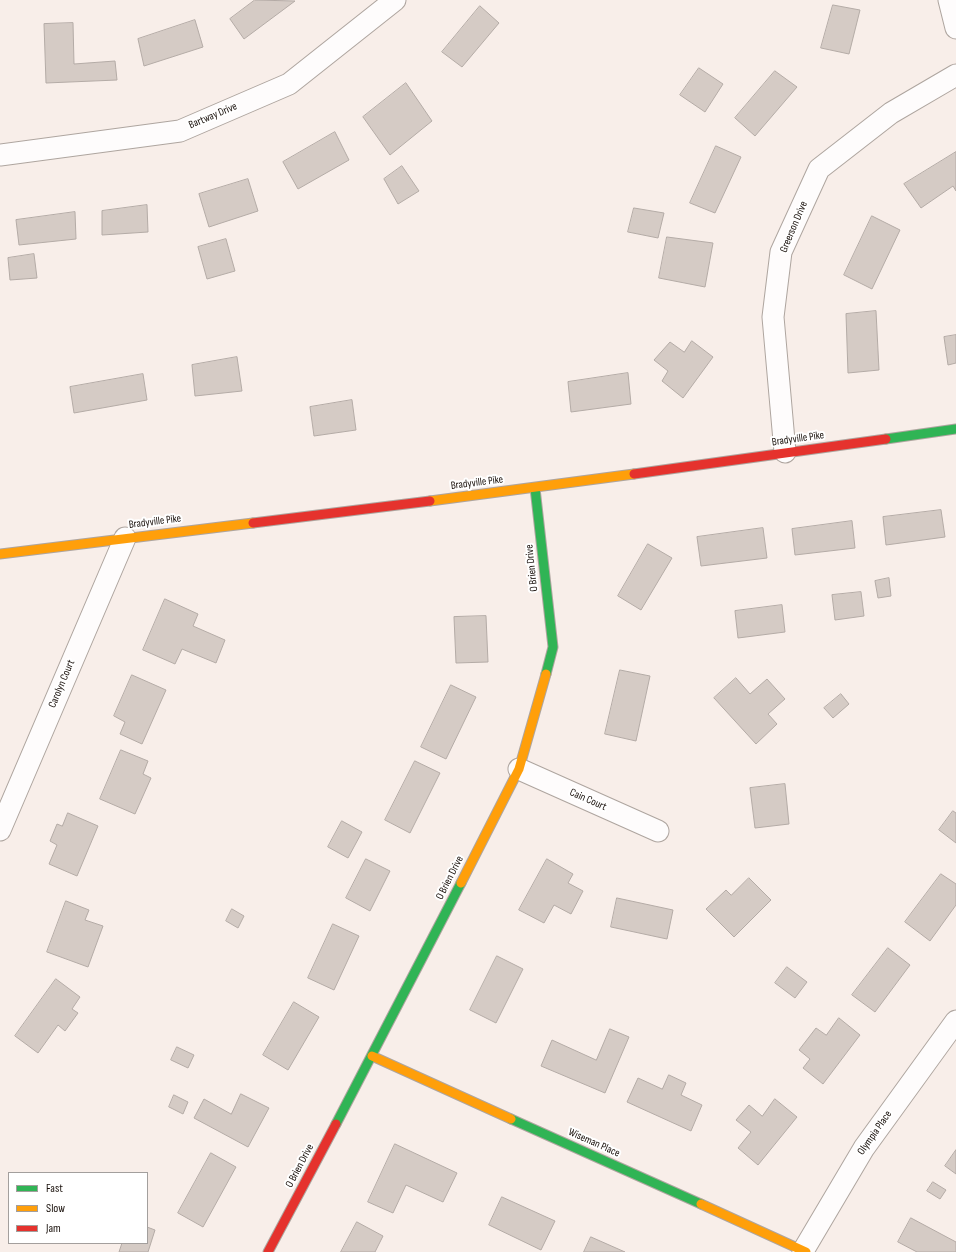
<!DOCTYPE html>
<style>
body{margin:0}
#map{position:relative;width:956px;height:1252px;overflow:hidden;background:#f8eee9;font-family:"Sofia Sans Condensed",sans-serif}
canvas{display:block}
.legend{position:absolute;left:8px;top:1172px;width:140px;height:72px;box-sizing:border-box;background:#fff;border:1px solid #a39f9d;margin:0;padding:5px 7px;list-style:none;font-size:12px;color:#19100b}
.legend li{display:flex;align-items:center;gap:8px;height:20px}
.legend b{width:20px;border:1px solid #a39f9d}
</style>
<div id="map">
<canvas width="956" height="1252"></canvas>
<ul class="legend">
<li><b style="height:5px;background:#30b455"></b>Fast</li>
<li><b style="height:5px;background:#ff9f0a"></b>Slow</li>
<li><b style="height:5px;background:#e5322d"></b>Jam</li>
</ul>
</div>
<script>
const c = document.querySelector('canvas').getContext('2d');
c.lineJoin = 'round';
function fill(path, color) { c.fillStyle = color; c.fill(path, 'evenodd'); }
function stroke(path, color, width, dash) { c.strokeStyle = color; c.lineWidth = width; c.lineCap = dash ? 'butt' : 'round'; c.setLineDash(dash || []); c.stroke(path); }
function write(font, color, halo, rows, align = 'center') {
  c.font = font + ' "Sofia Sans Condensed",sans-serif'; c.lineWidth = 4; c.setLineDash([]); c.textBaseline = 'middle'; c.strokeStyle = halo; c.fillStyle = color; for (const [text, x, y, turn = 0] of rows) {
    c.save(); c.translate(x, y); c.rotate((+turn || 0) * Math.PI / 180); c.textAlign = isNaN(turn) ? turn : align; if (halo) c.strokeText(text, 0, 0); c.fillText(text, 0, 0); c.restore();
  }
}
const building = new Path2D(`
 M255,0L295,1L244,39L230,19Z
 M833,5L860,10L849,54L821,48Z
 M480,6L499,23L462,67L442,52Z
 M195,20L203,47L144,66L138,39Z
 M73,23L74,64L115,61L117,80L46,83L44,24Z
 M699,68L723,84L705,112L680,95Z
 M775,71L797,87L755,136L735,118Z
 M406,83L432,121L390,155L363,117Z
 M335,132L349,160L298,189L283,162Z
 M716,146L741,157L715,213L690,203Z
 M956,152V191L953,186L921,208L904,184Z
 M402,166L419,191L398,204L384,179Z
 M248,179L258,211L209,227L199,194Z
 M147,205L148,232L102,235V211Z
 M634,208L664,213L658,238L628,232Z
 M75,212L76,239L19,245L16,220Z
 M872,216L900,230L872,289L844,275Z
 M667,237L713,243L705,287L659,278Z
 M226,239L235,271L207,279L198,247Z
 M34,254L37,278L10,280L8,258Z
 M876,311L879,370L848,373L846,314Z
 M956,335V363L948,365L944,337Z
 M692,341L713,357L683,398L662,381L668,371L654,360L670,342L684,352Z
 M237,357L242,391L195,396L192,365Z
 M628,373L631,404L571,412L568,382Z
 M143,374L147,400L74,413L70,387Z
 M352,400L356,430L314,436L310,407Z
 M941,510L945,537L886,545L883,517Z
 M852,521L855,548L795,555L792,529Z
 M763,528L767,558L701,566L697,537Z
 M648,544L672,558L641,610L618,596Z
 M889,578L891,596L878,598L875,581Z
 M861,592L864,616L835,620L832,595Z
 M165,599L198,614L193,626L225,640L216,663L182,649L175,664L143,650Z
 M782,605L785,632L738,638L735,611Z
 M486,616L488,662L456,663L454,617Z
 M620,670L650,676L636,741L605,734Z
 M132,675L166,690L142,744L120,734L125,722L114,716Z
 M736,678L750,694L767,679L785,699L768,714L777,724L756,744L714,698Z
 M451,685L476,697L446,759L421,747Z
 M841,694L849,704L833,718L824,708Z
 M121,750L148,761L143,774L151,778L135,814L100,799Z
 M415,761L440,773L410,833L385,820Z
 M785,784L789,824L755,828L750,788Z
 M953,811L956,813V843L939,830Z
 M68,813L98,826L77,876L49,864L57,845L50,841L57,824L62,826Z
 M342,821L362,832L348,858L328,847Z
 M366,859L390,871L370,911L346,898Z
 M547,859L573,874L568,883L583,891L571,914L554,905L544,923L519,910Z
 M941,874L956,884V905L930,941L905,922Z
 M749,878L771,900L734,937L706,909L726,890L731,895Z
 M617,898L673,910L667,939L611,927Z
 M66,901L89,910L85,920L103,926L88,967L47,952Z
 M232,909L244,916L238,928L226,921Z
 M333,924L359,936L334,990L308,978Z
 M888,948L910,965L875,1012L852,995Z
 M497,956L523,969L496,1023L470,1010Z
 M787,967L807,982L795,998L775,983Z
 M56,979L80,997L72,1009L78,1013L65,1031L58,1025L38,1053L15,1036Z
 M294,1002L319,1017L288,1070L263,1055Z
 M839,1018L860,1035L823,1084L803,1068L810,1059L799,1050L816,1028L826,1035Z
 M610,1029L629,1037L605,1093L541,1066L552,1040L596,1060Z
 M177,1047L194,1055L188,1068L171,1060Z
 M669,1075L686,1083L681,1095L702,1105L691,1131L627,1102L638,1078L662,1089Z
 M241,1094L269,1108L248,1147L194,1118L204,1099L231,1114Z
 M174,1095L188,1102L183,1114L169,1107Z
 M775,1099L797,1117L758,1165L738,1148L751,1132L736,1120L749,1105L762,1116Z
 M395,1144L457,1173L443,1202L406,1185L393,1213L368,1202Z
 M956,1150V1174L945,1166Z
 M211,1153L236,1167L203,1227L178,1213Z
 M933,1182L946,1190L940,1199L927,1191Z
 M502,1197L555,1221L541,1250L489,1225Z
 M911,1218L956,1242V1252H917L898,1242Z
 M357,1222L383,1236L375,1252H341Z
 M147,1227L155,1230L148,1252H119L122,1243H147Z
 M591,1237L625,1252H584Z`);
fill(building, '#d5cbc5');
stroke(building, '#b4aba6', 1);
const street = new Path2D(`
 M949,0L956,28
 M0,155L180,131L289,84L395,0
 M785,452L773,317L781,252L819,169L891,113L956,75
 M519,769L658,831
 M0,830L125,538
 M803,1251L864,1148L956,1021`);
const fast = new Path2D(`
 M886,439L956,429
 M535,488L553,647L546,674
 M511,1119L701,1204
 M336,1124L461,883`);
const slow = new Path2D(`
 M430,501L634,474
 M0,554L253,523
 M461,883L519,769L546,674
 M372,1056L511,1119
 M701,1204L806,1252`);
const jam = new Path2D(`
 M634,474L886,439
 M253,523L430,501
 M268,1252L336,1124`);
stroke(street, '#aea59f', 23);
stroke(fast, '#aea59f', 11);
stroke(slow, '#aea59f', 11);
stroke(jam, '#aea59f', 11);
stroke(street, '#fefcfc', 21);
stroke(fast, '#30b455', 9);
stroke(slow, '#ff9f0a', 9);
stroke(jam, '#e5322d', 9);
write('11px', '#19100b', '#fff', [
 ["Bartway Drive",213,116,-23],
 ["Greerson Drive",794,227,-67],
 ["Bradyville Pike",798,439,-8],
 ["Bradyville Pike",477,483,-7],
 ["Bradyville Pike",155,522,-7],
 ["O Brien Drive",532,568,-96],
 ["Carolyn Court",62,684,-67],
 ["Cain Court",588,800,24],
 ["O Brien Drive",450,878,-63],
 ["Olympia Place",875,1133,-55],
 ["Wiseman Place",594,1143,24],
 ["O Brien Drive",300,1166,-62]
]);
</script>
